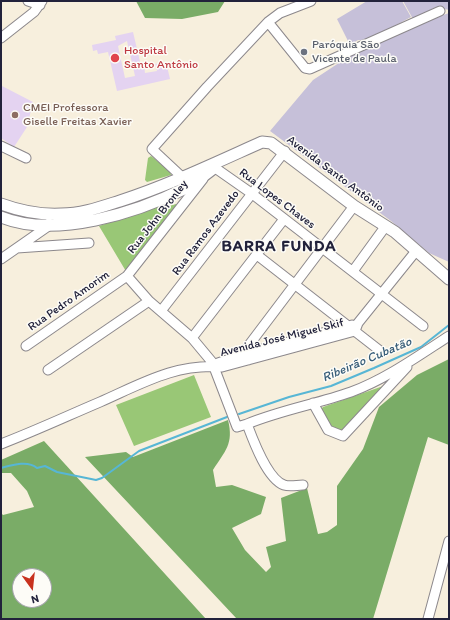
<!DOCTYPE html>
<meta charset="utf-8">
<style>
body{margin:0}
#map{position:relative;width:450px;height:620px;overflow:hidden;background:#f7efdd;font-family:Itim,sans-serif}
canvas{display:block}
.frame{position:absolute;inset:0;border:2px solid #22223b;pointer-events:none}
.north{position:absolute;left:12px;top:568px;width:40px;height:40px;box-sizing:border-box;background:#fdfcf7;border:1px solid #a5a5ac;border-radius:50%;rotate:165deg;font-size:11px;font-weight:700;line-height:16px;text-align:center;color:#22223b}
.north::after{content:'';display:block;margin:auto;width:14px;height:18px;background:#c8321e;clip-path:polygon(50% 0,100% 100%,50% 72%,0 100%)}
</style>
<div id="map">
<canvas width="450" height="620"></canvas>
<div class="frame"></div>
<div class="north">N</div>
</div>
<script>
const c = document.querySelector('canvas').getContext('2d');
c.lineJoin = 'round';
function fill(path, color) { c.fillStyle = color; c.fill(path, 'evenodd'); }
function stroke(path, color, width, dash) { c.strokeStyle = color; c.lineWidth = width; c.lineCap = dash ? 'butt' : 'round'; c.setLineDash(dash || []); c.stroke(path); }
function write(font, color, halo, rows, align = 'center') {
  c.font = font + ' Itim,sans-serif'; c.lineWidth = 3; c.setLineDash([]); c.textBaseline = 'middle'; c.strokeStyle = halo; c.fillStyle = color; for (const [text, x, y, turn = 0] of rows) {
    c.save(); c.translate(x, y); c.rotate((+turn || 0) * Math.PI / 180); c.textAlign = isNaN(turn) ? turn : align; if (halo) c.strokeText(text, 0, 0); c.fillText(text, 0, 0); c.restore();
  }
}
fill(new Path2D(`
 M133,32L141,66H144L145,73L157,71L155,64L166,62L170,79L117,91L108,52L98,54L97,50L93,51L92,45L116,40L115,36ZM127,41L135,76L125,78L118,46Z
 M2,86L33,102L27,127L14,147L1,138Z`), '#e4d3f1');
fill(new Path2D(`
 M367,1H402L411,17L369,40H358L350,45L337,19Z
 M403,1H449V10L436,7L413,19Z
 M449,13V262L429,253L391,221L270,131L313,80L357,51L404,29Z`), '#c6c0d9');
fill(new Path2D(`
 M151,156L170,171L171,175L147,182L145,180L148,158Z
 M165,204L166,207L176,204L177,209L127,273L99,226Z
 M194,375L211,417L134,446L116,405Z
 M389,384L346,433L331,430L320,410L323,407Z`), '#99c776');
fill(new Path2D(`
 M136,1H225L218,12L182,19L145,18Z
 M449,359V445L428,437L373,619H237L85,457L126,452L133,457L228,420C234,444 225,451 213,470L216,487L232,485L266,497L261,514L232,528L245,550L266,572L271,567L266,547L286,541L281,498L307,488L318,534L327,532L337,525V486L363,449L379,407L417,375Z
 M44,441L206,619H1V513L3,515L34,507L27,491L11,473H1V460ZM20,576H44V600H20Z`), '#7aac67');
stroke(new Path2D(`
 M239,414L289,397L331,386L374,368L421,347L449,325
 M1,468C12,465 28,460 37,468L45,466L57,472L96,480L102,478L139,451L227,417`), '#57b6d5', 2);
const minor = new Path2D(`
 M28,1L40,5
 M268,22L305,68L310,69L440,11
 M1,38L34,12L42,1
 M1,146L26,158
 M211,165L251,193L423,326
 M184,182L182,177L152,149L207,87L268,22L280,13L311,1
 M17,248L89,243
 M257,255L379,350
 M1,259L47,227L49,223
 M353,271L385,227
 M127,276L149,301L192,338L212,362L237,427L247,424C253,440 267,479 284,485C290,487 297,485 303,485
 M161,311L285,151
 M192,338L284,219
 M26,346L127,276L203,179
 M248,360L249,345L354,206
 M218,363L247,353L352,325
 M48,370L149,301
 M313,403L328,430L343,436L407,367
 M247,424C281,410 317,404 351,392C386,379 418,356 449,336
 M1,444C35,431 67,416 100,402C141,384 176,363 222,367L355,331L358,323L416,251
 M428,619L449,541`);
const major = new Path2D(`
 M1,204C20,211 40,215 61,214C82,214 101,207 120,201C169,185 215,163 262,142L271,143L354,206L395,232L449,279
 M1,217C55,239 136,213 186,188C196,182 205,175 214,168`);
stroke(minor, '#8c888c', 11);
stroke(major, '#8c888c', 13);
stroke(minor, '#fff', 9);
stroke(major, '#fff', 11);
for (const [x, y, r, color] of [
 [304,52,4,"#6b7280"],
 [115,58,5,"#e0444e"],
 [15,115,4,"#8d6e63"]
]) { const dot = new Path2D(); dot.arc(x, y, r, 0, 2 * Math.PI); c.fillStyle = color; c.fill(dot); stroke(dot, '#fdfcf7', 1.5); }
write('12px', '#5b616d', '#fdfcf7', [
 ["Paróquia São",312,45],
 ["Vicente de Paula",312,59]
], 'left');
write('12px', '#be3a42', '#fdfcf7', [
 ["Hospital",124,51],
 ["Santo Antônio",124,65]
], 'left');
write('12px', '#785e54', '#fdfcf7', [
 ["CMEI Professora",23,108],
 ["Giselle Freitas Xavier",23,122]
], 'left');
write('12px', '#22223b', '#fdfcf7', [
 ["Avenida Santo Antônio",335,174,37],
 ["Rua Lopes Chaves",277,199,37],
 ["Rua John Bronley",158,217,-52],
 ["Rua Ramos Azevedo",206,233,-53],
 ["Rua Pedro Amorim",69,301,-35],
 ["Avenida José Miguel Skif",282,338,-14]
]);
write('italic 13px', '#375d79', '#fdfcf7', [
 ["Ribeirão Cubatão",367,360,-23]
]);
c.letterSpacing = '1px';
write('bold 16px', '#22223b', '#fdfcf7', [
 ["BARRA FUNDA",279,247]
]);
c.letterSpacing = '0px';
</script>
